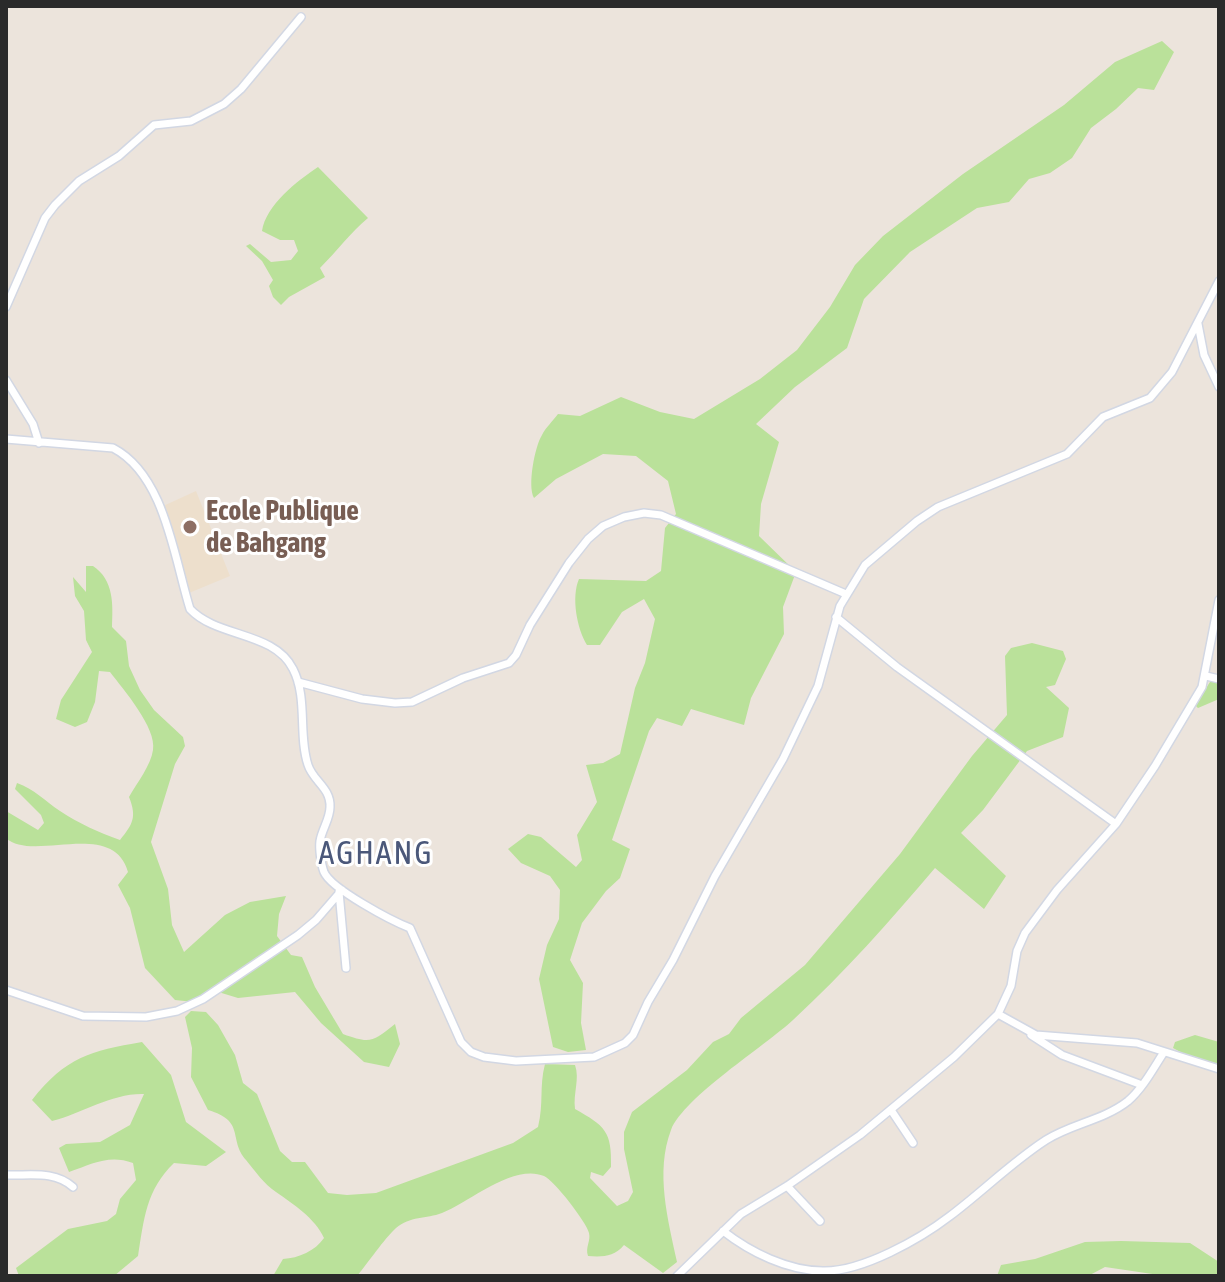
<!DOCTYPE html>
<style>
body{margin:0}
#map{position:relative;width:1225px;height:1282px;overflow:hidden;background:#ece4dc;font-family:"Asap Condensed",sans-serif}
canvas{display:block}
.frame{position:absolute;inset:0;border:8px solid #2a2a2a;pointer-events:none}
</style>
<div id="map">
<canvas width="1225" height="1282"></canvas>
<div class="frame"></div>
</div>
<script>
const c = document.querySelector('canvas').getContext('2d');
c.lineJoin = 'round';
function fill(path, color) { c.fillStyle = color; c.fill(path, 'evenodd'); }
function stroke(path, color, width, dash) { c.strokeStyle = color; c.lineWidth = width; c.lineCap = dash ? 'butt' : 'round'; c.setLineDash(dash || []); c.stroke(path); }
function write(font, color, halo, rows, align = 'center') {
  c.font = font + ' "Asap Condensed",sans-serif'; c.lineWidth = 6; c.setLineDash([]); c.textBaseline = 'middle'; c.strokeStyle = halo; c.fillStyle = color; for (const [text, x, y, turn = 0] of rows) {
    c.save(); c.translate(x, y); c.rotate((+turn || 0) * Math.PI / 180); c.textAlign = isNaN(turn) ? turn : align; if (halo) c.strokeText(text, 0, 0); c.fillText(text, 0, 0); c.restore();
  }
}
fill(new Path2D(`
 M196,491L230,576L189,593L161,507Z`), '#eddfcc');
fill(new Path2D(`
 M1162,41L1174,52L1154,90L1138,88L1116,109L1091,128L1072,158L1050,173L1029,179L1009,202L977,208L910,252L864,299L847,348L795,387L756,424L779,442L761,504L759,536L796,572L783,607L784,634L751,698L744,725L691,709L682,726L657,718L649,731L612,840L630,849L620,878L606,891L582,923L570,960L583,983L581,1023L586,1050L568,1052L553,1047L539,979L547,945L559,919L560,890L550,876L521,863L508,849L528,834L541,837L576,867L582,860L577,835L597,802L586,765L603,763L620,754L635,688L645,663L655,619L644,599L622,612L600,645H587C577,629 571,597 579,579L646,581L661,571L665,528L676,514L668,481L636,456L603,454L556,479L534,498C527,486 535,446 542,435C546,427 553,421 558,414L580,416L621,397L660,412L694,419L760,379L797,350L830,307L855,265L883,236L963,174L1064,105L1115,62Z
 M318,167L368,218C350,233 337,251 320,268L325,277L289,297L281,305L273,297L269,286L273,280L262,261L246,246L250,244L271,262L291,260L298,251L294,240H280L262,231C266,205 297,181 318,167Z
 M86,566H93C114,580 113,604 112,627L126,641L129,666L140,690L154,710L183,737L185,746L175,764L151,842L168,889L172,925L184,952L225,915L250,902L286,896L279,914L277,936L291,955L302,957L315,987L343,1034C370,1044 373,1042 395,1024L400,1044L389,1067L364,1062L321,1023L295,992L238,998L215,991L203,994L194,1002L175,1000L145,968L130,908L118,885L128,872C113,818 32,863 6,838V811L38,830L44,823L41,815L15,789L17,783C34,789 45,801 60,811C80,824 98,832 120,840C133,824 137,817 129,797C137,783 151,765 153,750C157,728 123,689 110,672L99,671L95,702L87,722L75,727L56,719L61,700L92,652L86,640L84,611L75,596L73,577L86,592Z
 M1032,643L1063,651L1066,659L1055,685L1046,687L1069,708L1063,737L1027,751L983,810L961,833L1006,876L984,909L935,868C890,921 845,972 793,1020C765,1046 684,1097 671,1130C655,1172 668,1220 677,1262L663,1273L624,1245C614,1257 602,1257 588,1256C585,1247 591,1241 589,1233C587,1223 554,1180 544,1176C514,1163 469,1202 442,1213C426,1219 410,1216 396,1228C384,1239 368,1263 357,1276H273L283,1259C299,1258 315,1251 324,1238C315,1218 293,1204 276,1192C264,1184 255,1171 246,1160C228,1139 246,1121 208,1110L191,1077L192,1048L185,1017L191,1011L206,1012L218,1025L235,1055L243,1083L257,1094L280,1151L292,1162H305L328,1193L347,1195L376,1193L513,1143L538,1127C544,1103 539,1087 545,1064L575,1065C580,1079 573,1093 575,1109C605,1126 612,1131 611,1167L603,1176L591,1172L590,1178L617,1206L628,1201L633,1192L624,1149V1132L632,1112L687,1070L713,1042L729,1034L741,1018L805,965L900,854L972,756L1007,715L1005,656L1011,648Z
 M1210,682H1219V699L1198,708L1195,705Z
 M1195,1035L1219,1042V1067L1190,1057L1173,1048L1175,1042Z
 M142,1042L171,1075L186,1122L226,1152L206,1166L174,1163C146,1190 144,1219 138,1256L114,1276H19L16,1268L68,1229L107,1221L116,1214L120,1199L136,1180L133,1163C109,1154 92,1164 69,1172L59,1148L66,1144L100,1142L130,1125L144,1094C112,1093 83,1113 52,1121L32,1100C66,1057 90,1051 142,1042Z
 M1121,1241L1190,1243L1219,1262V1276H1166L1105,1267L1088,1276H997L1001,1265L1035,1259L1085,1242Z`), '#bae19a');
const minor = new Path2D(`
 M6,307L45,218L55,205L79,181L119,156L154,125L191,121L224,104L241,89L301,17
 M1198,324L1204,355L1219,387
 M6,380L33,424L39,443
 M6,439L113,448C165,475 174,558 190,609C217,638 274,631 293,669C308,698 298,735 308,765C313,781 331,788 330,807C330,819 322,829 320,841C319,849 321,864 324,872C331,889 392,921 410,928L461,1042L471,1052L484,1057L516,1061L594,1057L625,1043L633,1035L648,1002L673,960L715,876L783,759L818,686L840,606L865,565L917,521L938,507L1067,454L1103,417L1150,398L1172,372L1219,281
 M836,617L897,667L1116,824
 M1206,676L1219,679
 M298,682L362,699L395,703L412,702L463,678L509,663L516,655L530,625L569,563L588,539L603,526L624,517L644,513L661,515L846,594
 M339,892L346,968
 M6,990L83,1016L146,1017L177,1011L203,999L298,935L316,920L342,890
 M998,1014L1036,1035L1137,1043L1219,1069
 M1031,1035L1062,1055L1142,1085
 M891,1110L913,1143
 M6,1175C29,1176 54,1170 73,1187
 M787,1186L820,1221
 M723,1231C750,1252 788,1271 823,1271C862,1272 920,1239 950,1216C982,1192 1012,1162 1046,1140C1071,1124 1104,1120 1128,1101C1143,1088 1153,1069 1164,1052
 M677,1276L741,1214L787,1186L860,1135L954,1057L998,1014L1011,986L1017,951L1025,933L1057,890L1116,824L1155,766L1202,687L1219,600`);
stroke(minor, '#d2d7e3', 10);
stroke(minor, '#fff', 7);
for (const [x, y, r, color] of [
 [190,527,8,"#8d6e63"]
]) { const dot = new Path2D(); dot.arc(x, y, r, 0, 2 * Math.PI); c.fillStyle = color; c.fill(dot); stroke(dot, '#fff', 3); }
write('bold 28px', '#785e54', '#fff', [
 ["Ecole Publique",206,511],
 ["de Bahgang",206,543]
], 'left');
c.letterSpacing = '2px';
write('32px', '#4b587a', '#fff', [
 ["AGHANG",376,854]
]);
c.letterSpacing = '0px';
</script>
